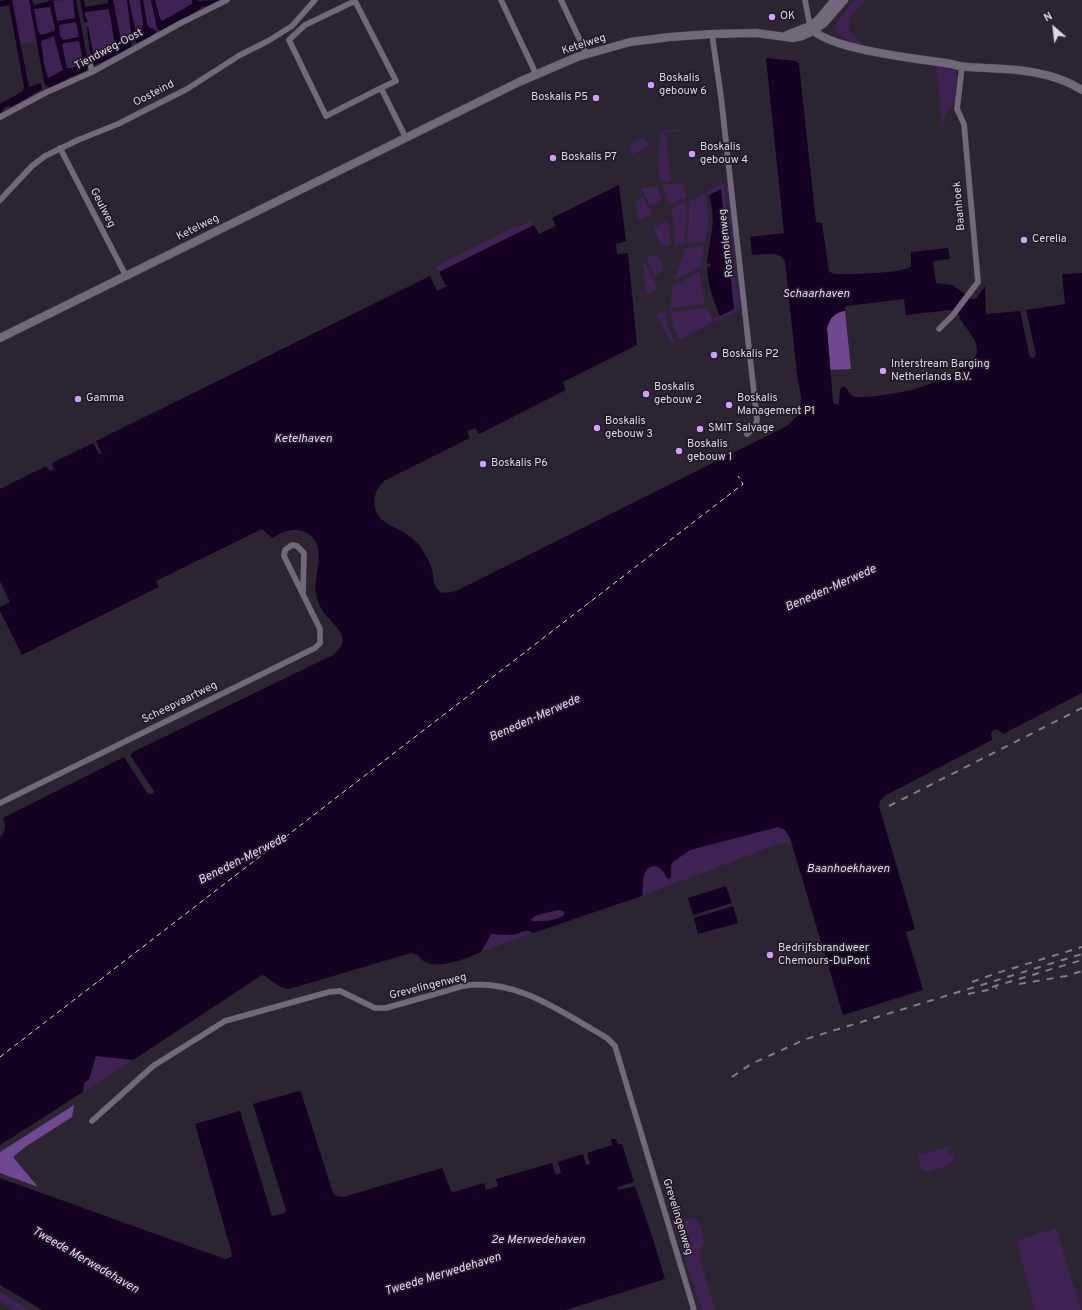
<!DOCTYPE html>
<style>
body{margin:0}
#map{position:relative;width:1082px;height:1310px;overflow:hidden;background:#2b2431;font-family:Overpass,sans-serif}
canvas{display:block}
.north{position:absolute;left:1034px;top:8px;width:40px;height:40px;-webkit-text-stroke:3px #211a27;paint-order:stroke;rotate:332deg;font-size:11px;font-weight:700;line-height:16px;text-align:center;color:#dcd8e1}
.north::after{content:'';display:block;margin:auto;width:14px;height:18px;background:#dcd8e1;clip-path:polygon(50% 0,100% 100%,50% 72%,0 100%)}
</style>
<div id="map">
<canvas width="1082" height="1310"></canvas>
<div class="north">N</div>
</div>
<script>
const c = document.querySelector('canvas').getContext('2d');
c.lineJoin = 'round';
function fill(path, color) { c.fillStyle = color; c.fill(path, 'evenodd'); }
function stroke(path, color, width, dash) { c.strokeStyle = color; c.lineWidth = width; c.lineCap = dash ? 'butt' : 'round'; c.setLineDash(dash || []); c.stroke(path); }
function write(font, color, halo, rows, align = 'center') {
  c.font = font + ' Overpass,sans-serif'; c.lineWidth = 3.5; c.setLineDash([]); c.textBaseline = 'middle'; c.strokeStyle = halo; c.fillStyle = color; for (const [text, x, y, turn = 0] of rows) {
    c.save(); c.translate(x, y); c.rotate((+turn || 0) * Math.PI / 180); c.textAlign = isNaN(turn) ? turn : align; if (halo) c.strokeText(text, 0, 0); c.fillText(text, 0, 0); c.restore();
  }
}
fill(new Path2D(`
 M12,0H29L37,41L21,44Z
 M64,0H73L75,18L57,21L53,2Z
 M113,0H127L131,32L134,38L127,41H121Z
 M129,0H140L143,23L142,32L138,34L136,33L135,29Z
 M143,0H151L157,26V28L154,29L148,27L147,24Z
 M155,0H192V4L162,21L160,19Z
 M854,0H866C855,11 841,20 854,36C856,39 859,42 864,43L863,45C851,42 839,38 834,26Z
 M50,7L55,28L54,32L42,35L39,33L38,31L34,9Z
 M109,9L115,45L96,59L94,58L89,31L88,27H87L86,22H88L84,14L86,12Z
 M76,22L79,37L63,40L60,36L59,24Z
 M54,36L63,70L48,79L44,64L41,40Z
 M79,41L83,60L82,64L72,68H67L62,44L64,43Z
 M935,62L952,67L956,71L957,77L954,104L946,114L942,126L937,70Z
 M680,129V131L665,132L671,181L661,182C657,164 658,148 661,131Z
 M644,137L649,146L631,155L630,144Z
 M684,183L686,197L669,205L662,185Z
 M724,183L739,310L715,322L713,319L734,309L721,190L708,196L706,192Z
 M726,185L728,186L741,306L740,309Z
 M657,186L662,200L650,206L641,188Z
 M705,194C710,210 709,225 705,242L686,243L689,222V202Z
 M643,197L652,214L638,221L636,200Z
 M686,201L687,218L684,244L675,245L674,224L671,209Z
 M532,220L534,225L439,272L436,266L516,226L517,228Z
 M668,220L670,233V245L662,246L653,228Z
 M704,245L701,267L674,280L686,248Z
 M656,254L665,270L655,276L646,259Z
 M644,261L658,289L646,294L643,262Z
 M700,272L701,284L705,304L670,308L673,286Z
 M707,308L714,322L679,340L673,326L672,323H674V321L672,322L671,312L690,310L691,311L692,309Z
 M666,312L668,328L675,342L671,343L656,313Z
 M778,827C786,828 789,836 791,843H781L642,896C645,884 639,865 657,866L663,872L673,862L690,850Z
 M559,910L563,911L564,912V915C557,921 540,923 532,921L531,919L533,917Z
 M523,931H529L533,933L481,952L491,934C503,934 512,936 523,931Z
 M96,1056L133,1060L83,1092L84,1083L89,1079Z
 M950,1146L952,1148L947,1150L949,1155L954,1154L953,1159L948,1165L928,1172L921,1169L918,1157L919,1155Z
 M689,1219H697C700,1226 705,1235 704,1242C702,1248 699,1253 700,1259L715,1310H701L674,1224Z
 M1056,1228L1081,1310H1035L1017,1241Z
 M0,1292L31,1310H15L0,1301Z`), '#3e2253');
fill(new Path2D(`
 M841,311H845L851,369L830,370L827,328L831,318Z
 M74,1105L72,1117L25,1147L13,1157L38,1187L0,1173V1152Z`), '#704891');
fill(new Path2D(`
 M5,0H12L29,87L41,83L42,89L11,107L8,106L4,108L0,115V104L23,91L24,87L9,5L0,7V1Z
 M29,0H32L34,5L48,2L49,0H53L57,21L75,18L73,0H76L88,61H91L87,27H88L89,31L94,58L96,59L115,45L109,9L86,12L84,14L88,22H84L80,0H84L86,7L108,3V0H113L121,41H127L134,38L131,32L127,0H129L136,33L138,34L142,32L143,23L140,0H143L147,24L149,27L156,31C153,38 144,41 137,43L135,40L131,44L132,47L116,56L87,68L86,71L68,78L64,81L50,87H47L44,82ZM50,7L55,28L54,31L42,35L39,33L38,31L34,9ZM76,22L79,37L63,40L60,36L59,25ZM54,36L63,70L48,78L44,64L41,41ZM79,41L83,60L82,64L72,68H67L62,45L64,43Z
 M151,0H155L160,19L162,21L192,4V0H198V1L219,0L205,7L203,6L196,12L160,31L157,28Z
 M766,58L796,61L799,64L816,222L822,223L829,272L836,274C850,274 903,274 911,266V252L948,248L950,259L934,261L933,262L936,283L953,285L971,299H976L985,286L986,314L1020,311L1029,353L1030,357L1033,358L1036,355L1026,310L1065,304L1062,274L1082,273V693L1003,734L1000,731L994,729L991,733L992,740L892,792C885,795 880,798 879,806L915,929L906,932L923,990L843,1015L790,838L785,830L778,827L690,850L673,862C669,867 673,874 670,879L667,878C664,873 661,866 654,866C640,867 644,887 642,896L533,933C523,927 521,935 511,935C505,935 498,934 491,934L481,952C467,958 429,975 418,955L411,953L289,989C277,989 272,978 262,975L133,1060L96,1056L89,1079L84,1083L83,1092L0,1145V837C6,831 6,825 3,818L124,757L148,794H153L154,791L130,755L133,752L333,655C353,639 338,630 326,615C322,611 319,605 317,599C310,578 331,547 307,533C294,526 284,532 272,538L262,529L156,581L159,587L22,655L0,611V607L10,602L0,581V489L46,466L50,471L54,469L52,463L93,443L99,454H102L96,441L430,276L437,291L447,286L445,284L439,272L534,225L539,234L556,226L552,218L619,185L626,241L616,244L617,254L628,253L637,345L563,382L566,390L479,434L475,428L467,431L470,438L384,481C372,492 370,511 384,521C391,527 400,529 408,535C414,539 419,544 423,551C426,556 430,563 432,570C434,576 433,585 438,590C442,595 451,592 456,591L787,426L797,416L801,405V397L797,374L785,262C781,250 762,255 752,255L750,237L784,233ZM904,299L906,315L951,310L959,315C963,328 977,336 977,350C977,354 975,358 972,361C963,371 925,387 911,390C897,393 871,398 856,397C849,397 849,388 843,386L840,389L839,405L834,404L833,401L827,328C829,318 835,312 845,311V307L847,306ZM559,910L563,911L564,912V915C557,921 540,922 532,921L531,919C538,913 550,912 559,910Z
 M721,189L734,309L720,316C713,300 708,286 707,268L711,266L710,263L707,264C710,236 717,224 709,195Z
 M726,886L732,903L693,915L688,898Z
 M733,906L738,923L698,934L694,918Z
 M299,1091L301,1092L333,1193L336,1196L343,1197L442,1168L451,1191L454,1192L484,1183L486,1190L498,1186L496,1179L552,1163L556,1175L561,1173L558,1162L583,1154L586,1165L590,1164L587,1153L612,1145L611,1139H616L617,1143L619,1144H622L634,1182L618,1187V1190L635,1186L653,1239L665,1279L566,1310H42L0,1285V1178L225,1259L231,1257L232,1254L195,1124L240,1111L272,1216L285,1213L286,1210L253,1104Z`), '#150223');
stroke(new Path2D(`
 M0,1057L743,484L738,476`), '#e6d1fb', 1, [5, 4]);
const street = new Path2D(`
 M501,0L536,74
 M561,0L587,55
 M805,0L810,26
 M712,34L721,97L757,420L755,427L747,434
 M89,59L92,72
 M381,88L326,116L289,40L305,25L355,1L396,81L381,88L406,138
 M0,117L45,93L92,72L181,23L227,0
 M60,148L126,276
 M0,200L32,166L45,156L78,140L118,124L187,89L240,55L268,41L292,26L315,0
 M939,329L953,315L978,282L964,124L957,109L962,67
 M0,803L315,648L320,643V629L284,556L285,550L292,545L297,546L304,553L303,593
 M92,1121L153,1066L225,1021L329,992L340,991L375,1008H386C404,1003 421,998 439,993C447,991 455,988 463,986C516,977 563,1013 607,1038L615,1046L694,1310`);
const secondary = new Path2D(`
 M810,27C826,50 922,59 952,64C963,68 973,67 986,68C1018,69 1054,72 1082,90
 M787,35L810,26L818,20L835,0
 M0,338L519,82L577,57L630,42L670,37L712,34L756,33L793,38L802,36L813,31L824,23L844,0`);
stroke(street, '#47424d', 6);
stroke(secondary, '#47424d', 9);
stroke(street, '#716979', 5.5);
stroke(secondary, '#716979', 8);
stroke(new Path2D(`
 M889,806L1082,708
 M972,982L997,973L1082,947
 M1019,984L1066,976L1082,971
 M992,987L1082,960
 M968,994L997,988
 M732,1077L751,1064L806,1039L1082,954`), '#817c87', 2, [7, 7]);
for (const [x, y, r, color] of [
 [772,17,4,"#d19dfe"],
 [651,85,4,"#d19dfe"],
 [596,98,4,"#d19dfe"],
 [692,154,4,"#d19dfe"],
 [553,158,4,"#d19dfe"],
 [1024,240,4,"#d19dfe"],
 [714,355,4,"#d19dfe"],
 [883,371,4,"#d19dfe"],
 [646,394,4,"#d19dfe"],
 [78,399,4,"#d19dfe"],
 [729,405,4,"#d19dfe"],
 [597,428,4,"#d19dfe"],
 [700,429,4,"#d19dfe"],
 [679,451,4,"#d19dfe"],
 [483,464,4,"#d19dfe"],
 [770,955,4,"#d19dfe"]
]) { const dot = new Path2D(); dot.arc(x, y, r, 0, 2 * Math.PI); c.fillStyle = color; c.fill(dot); stroke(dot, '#211a27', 1.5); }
write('11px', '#dcd8e1', '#211a27', [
 ["OK",780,17],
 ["Boskalis",659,79],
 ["gebouw 6",659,92],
 ["Boskalis P5",588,98,"right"],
 ["Boskalis",700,148],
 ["gebouw 4",700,161],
 ["Boskalis P7",561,158],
 ["Cerelia",1032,240],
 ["Boskalis P2",722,355],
 ["Interstream Barging",891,365],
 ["Netherlands B.V.",891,378],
 ["Boskalis",654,388],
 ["gebouw 2",654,401],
 ["Gamma",86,399],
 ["Boskalis",737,399],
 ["Management P1",737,412],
 ["Boskalis",605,422],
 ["gebouw 3",605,435],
 ["SMIT Salvage",708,429],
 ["Boskalis",687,445],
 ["gebouw 1",687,458],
 ["Boskalis P6",491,464],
 ["Bedrijfsbrandweer",778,949],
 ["Chemours-DuPont",778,962]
], 'left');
write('11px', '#dcd8e1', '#211a27', [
 ["Ketelweg",584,45,-18],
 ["Tiendweg-Oost",109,50,-28],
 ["Oosteind",154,94,-27],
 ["Baanhoek",960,206,-95],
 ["Geulweg",102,208,63],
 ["Ketelweg",198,228,-26],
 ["Rosmolenweg",727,243,-96],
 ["Scheepvaartweg",180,703,-26],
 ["Grevelingenweg",428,987,-14],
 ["Grevelingenweg",677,1217,73]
]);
write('italic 12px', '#e6d1fb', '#211a27', [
 ["Schaarhaven",816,295],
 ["Ketelhaven",303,440],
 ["Beneden-Merwede",831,589,-24],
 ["Beneden-Merwede",535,719,-24],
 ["Beneden-Merwede",243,860,-27],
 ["Baanhoekhaven",848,870],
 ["2e Merwedehaven",538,1241],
 ["Tweede Merwedehaven",85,1261,30],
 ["Tweede Merwedehaven",443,1275,-17]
]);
</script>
